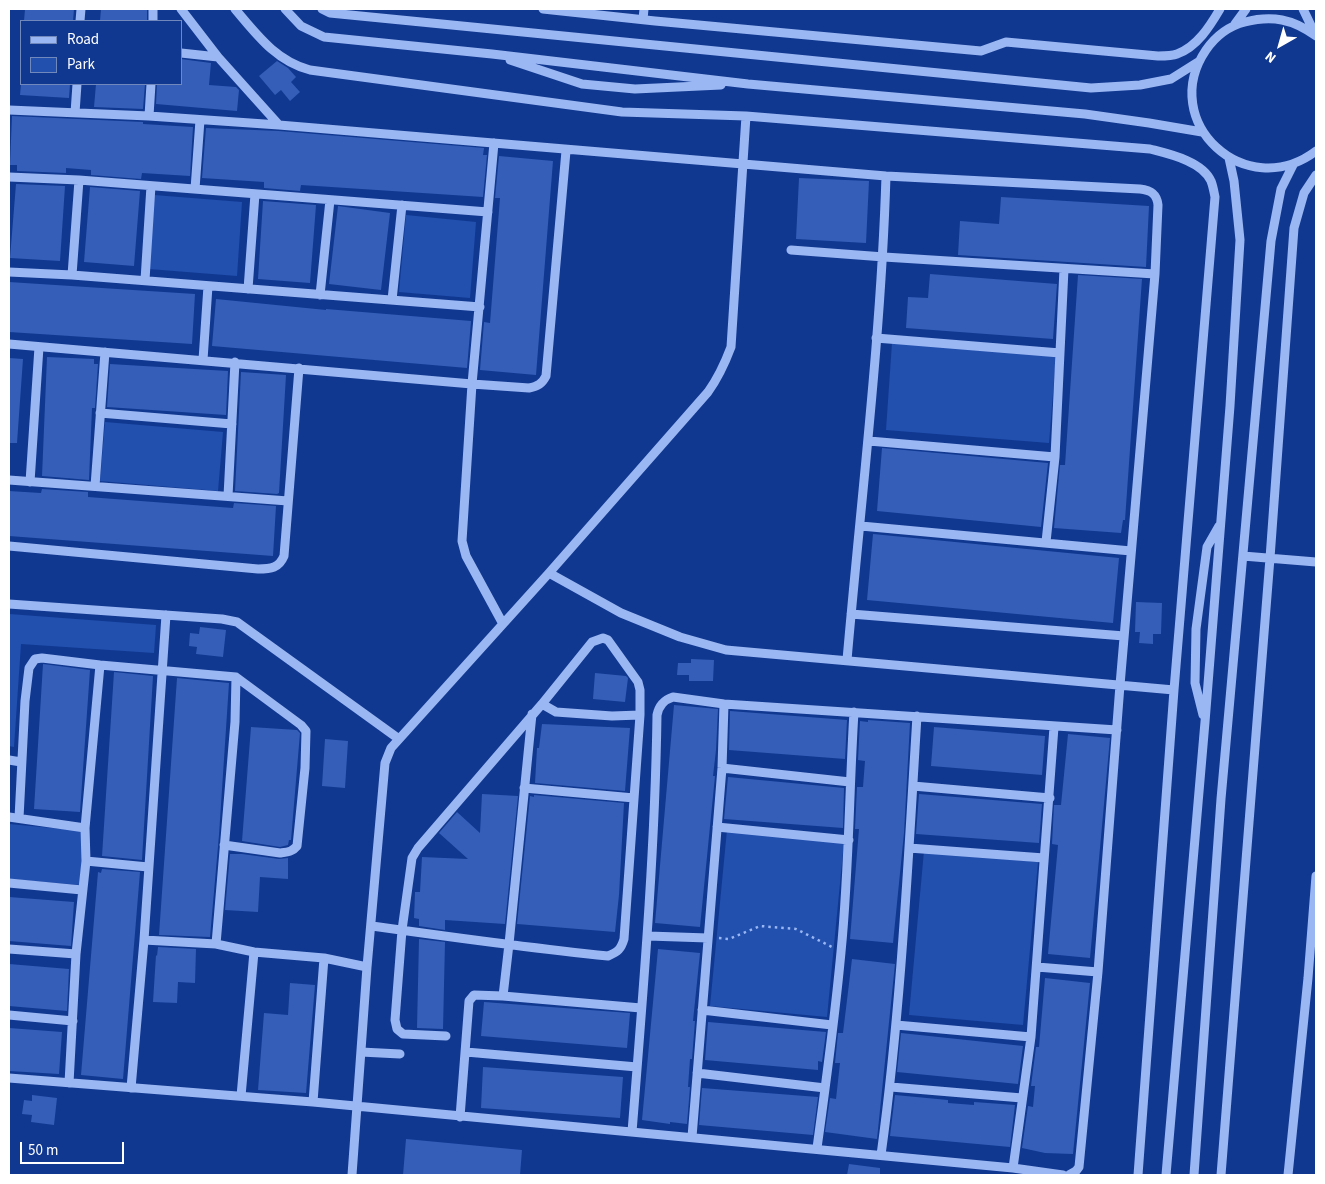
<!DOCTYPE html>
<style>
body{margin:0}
#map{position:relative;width:1325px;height:1184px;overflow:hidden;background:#103890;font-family:"Source Sans 3",sans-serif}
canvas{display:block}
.frame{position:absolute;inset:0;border:10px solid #fff;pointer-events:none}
.legend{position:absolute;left:20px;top:20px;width:162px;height:65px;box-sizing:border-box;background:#103890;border:1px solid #7088bc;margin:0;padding:6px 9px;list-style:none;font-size:15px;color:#fff}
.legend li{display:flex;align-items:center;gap:10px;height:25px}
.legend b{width:25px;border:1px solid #7088bc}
.north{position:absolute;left:1255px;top:20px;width:50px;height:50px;-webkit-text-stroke:4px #103890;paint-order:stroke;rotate:218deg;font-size:14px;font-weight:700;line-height:20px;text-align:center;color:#fff}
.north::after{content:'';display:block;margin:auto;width:18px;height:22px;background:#fff;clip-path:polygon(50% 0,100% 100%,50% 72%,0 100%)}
.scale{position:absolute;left:20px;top:1142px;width:104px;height:22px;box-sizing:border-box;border:2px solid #fff;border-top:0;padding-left:6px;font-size:15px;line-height:18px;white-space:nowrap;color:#fff;-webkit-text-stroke:4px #103890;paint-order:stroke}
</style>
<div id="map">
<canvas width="1325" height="1184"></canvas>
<div class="frame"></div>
<ul class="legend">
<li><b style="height:6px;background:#9bb7f3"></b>Road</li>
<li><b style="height:14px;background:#2250af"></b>Park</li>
</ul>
<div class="north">N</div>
<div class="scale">50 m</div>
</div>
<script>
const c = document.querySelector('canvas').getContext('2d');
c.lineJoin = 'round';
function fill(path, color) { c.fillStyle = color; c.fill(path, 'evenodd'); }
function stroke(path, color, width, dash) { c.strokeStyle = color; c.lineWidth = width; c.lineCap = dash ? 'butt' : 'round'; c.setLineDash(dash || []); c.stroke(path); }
fill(new Path2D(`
 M154,195L242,202L237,276L149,269Z
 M406,215L476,222L470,298L399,292Z
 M892,343L1056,356L1049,443L886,430Z
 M105,422L223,432L218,491L100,481Z
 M9,614L156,625L154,653L21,644L14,747L9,746Z
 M9,824L84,831L80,885L9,879Z
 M727,830L844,842L827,1017L710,1006Z
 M924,851L1038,862L1023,1025L909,1015Z`), '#2250af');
fill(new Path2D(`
 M25,9H74L73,21H24Z
 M101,9H147V21H100Z
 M181,59L211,63L209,85L236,87L239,90L237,111L156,104L157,84H181Z
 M277,61L288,68L296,77L291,82L300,92L290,101L281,90L275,95L259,76Z
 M21,84H70L69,98L20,95Z
 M96,84H145L143,109L94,107Z
 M12,116L143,122V124L193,127L190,176L142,173L141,179L91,175V170L66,168V173L17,171V165H10Z
 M206,128L279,131L484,148L483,155H487L483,197L301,185L300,191L264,188V182L202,178Z
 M499,156L553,161L536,375L480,370L484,322L490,323L500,198H495Z
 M799,178L869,181L866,243L796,239Z
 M16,184L65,186L60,261L10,258Z
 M90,187L140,191L134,266L84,262Z
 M1001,197L1149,206L1146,267L958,255L960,221L999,224Z
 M263,201L316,205L310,283L258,279Z
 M338,206L390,213L381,290L329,284Z
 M930,274L1057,284L1053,339L906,328L908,297L928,298Z
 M1078,275L1142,279L1125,520H1123L1121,533L1054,528L1060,465H1065Z
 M9,282L195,294L192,344L9,332Z
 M216,299L326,310V309L471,321L467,368L212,346Z
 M47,357L94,359V364H98L95,408H92L89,480L42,476Z
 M9,358L23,359L17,443H9Z
 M110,364L228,371L226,415L107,407Z
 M241,372L286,375L279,493L277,494L235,491Z
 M882,448L1048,463L1041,527L877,511Z
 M42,489L88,492V497L233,508L234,503L276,506L273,556L9,536V491L41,493Z
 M873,534L1119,558L1113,623L867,600Z
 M1136,602L1162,603L1161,634H1153V644L1139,643L1140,632H1135Z
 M200,627L226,630L223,657L196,654L197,647L189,646L190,633L199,634Z
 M691,659L714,660L713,681H689V675H677L678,663H691Z
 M43,664L90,670L80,812L34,809Z
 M114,672L153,676L142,860L102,856Z
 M595,673L626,676L628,678L625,702L593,699Z
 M177,678L229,683L219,835L210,937L159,935Z
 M674,705L718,709L716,750L713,776H715L700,927L655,923Z
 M730,711L847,720L845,759L729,750Z
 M868,720L910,723L904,833L893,943L850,939L859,829H855L857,787H863L865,761L858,760L860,721L868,722Z
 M542,724L630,728L625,791L535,783L537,748H539Z
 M251,727L297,730L300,733L291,840H289L288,845L280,847L242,841Z
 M934,727L1045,736L1042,775L931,766Z
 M1068,734L1110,738L1090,958L1048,954L1058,845L1052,844L1054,805H1061Z
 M325,739L348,741L345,788L322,786Z
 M728,777L844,788L843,828L724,819Z
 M482,794L518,796L505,924L445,920V930L419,926V919L414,918L415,892H420L422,857L468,859L439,833L457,812L480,833Z
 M919,794L1042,804L1039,843L916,834Z
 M534,795L624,803L619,895L615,932L517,924L530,796L534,797Z
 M230,854H242L279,859L288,858V879L260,877L258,912L225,910Z
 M102,869L140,872L123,1079L81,1075L98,872L101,873Z
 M9,897L74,902L71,946L9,941Z
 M419,939L445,942L443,1029L417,1028Z
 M158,947L196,949L195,983L178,982L177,1003L153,1002L156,955L157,956Z
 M658,949L700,953L693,1021H695L692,1059H690L688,1087H690L687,1124L670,1122V1124L642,1120Z
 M852,959L895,964L877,1139L825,1132L830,1098L836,1099L840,1063H835L838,1033H843Z
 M9,964L69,969L67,1011L9,1006Z
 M1045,978L1090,983L1073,1154L1045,1153L1022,1148L1028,1106L1033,1107L1035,1086H1031L1036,1047H1039Z
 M290,983L315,985L306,1093L258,1090L264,1013L288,1015Z
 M484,1002L630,1013L627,1048L481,1036Z
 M708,1022L826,1032L822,1062L818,1061V1070L705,1060Z
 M9,1028L62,1032L59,1074L9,1071Z
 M901,1033L1023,1046L1018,1084L897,1072Z
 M483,1067L623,1077L620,1118L481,1108Z
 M702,1088L818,1097L813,1135L699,1125Z
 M32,1095L57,1098L54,1125L31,1122L32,1115L22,1114L24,1100L32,1101Z
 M895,1095L948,1100V1103L974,1105V1102L1015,1105L1010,1147L890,1136Z
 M406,1139L522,1150L520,1175H403Z
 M849,1164L880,1168V1175H847Z`), '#345eb8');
stroke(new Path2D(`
 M719,938L729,939L760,926L796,929L832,947`), '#9bb7f3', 2.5, [2.5, 4]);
stroke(new Path2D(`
 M181,9L218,57L279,125
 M235,9C257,35 276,61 310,70L622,112L746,116L1150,149C1169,154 1202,161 1211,181C1213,186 1214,192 1215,197L1174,690L1138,1175
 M285,9L301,26L324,37L492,54L748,84L1085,114L1149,123L1202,132
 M322,9L330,13L1091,88L1140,85L1171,79L1198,62
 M543,9L655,21L981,51L1006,42L1158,56C1164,56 1172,56 1177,54C1197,47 1210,26 1220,9
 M1303,9L1315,34
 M643,19L644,9
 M80,21L81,9
 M153,21V9
 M1235,24L1246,9
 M1316,36C1293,19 1272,15 1245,22C1229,26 1215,37 1206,50C1157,122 1246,204 1316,151
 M181,53L218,57
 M510,60L582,84L635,89L721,85
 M9,110L149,116L279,125L886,176L1140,189C1151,190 1157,194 1158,205L1155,274L1120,685L1098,972L1079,1167L1076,1171L1069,1175
 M75,113L77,84
 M149,116L151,84
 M494,143L472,384L462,541L466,556L503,624
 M9,177L79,180L488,212
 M195,189L200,120
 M791,250L884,257L1155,274
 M9,272L72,275L480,307
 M72,275L79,180
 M145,280L151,186
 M248,289L255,194
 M320,295L330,200
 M392,300L402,205
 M876,338L1060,353
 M9,344L472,384L529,388C538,386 542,384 546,376L566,151
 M203,360L208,286
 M100,413L232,424
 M869,441L1055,457
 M9,480L288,501
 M30,482L39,347
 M95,486L105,352
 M228,496L235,362
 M861,526L1131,551
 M1046,542L1055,457L1064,269
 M9,546L258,569C271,569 279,568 284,556L299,368
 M1243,556L1316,562
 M549,573L621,613L680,637L726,650L1174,690
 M9,604L222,619L237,622L399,739
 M851,614L1124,636
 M847,660C861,499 881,338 886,176
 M542,704L556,712L612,716L640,715
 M1203,715L1195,683L1196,629L1207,547L1219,526
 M9,760L21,762
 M722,768L850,782
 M913,786L1050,798
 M524,788L634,798
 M9,817L85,828
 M19,818L25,701L29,668L35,659L42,658L100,665L236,677L301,725L306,731L305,768L297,846C292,852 288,852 280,853L224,845
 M717,827L849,840
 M909,848L1044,858
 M86,861L148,867
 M9,883L82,890
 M372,926C450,937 529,948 608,956C618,952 621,949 624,939L640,715V690L638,682L608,640L603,638L592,642L542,704L418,848L412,858L402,930L395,1020L397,1029L403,1034L446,1036
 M648,936L708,938
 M144,940L216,944L254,952L324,958L367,967L352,1175
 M216,944L235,722L236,677
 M9,949L76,954
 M367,967L385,763L391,748L549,573L708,392C718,378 725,363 731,347L746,116
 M1037,967L1098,972
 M503,996L509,944L532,714
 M702,1010L832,1025
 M9,1015L73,1021
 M896,1025L1031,1037
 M361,1052L400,1054
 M466,1052L637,1067
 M697,1073L825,1088
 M9,1078L313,1102L1013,1168L1063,1175
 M69,1083L76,954L86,861L85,828L100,665
 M891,1087L1022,1098
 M131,1088L144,940L166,615
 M241,1096L254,952
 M313,1102L324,958
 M460,1117L469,1001L474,995L503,996L641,1008
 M632,1132C643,993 655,854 657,715C659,705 664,700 673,697L724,704L1117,730
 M692,1137L722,768L724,704
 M817,1148C826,1083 835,1017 841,952C849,872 849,792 854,712
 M881,1155C901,1010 908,862 917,716
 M1013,1168L1031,1037L1054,727
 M1166,1175L1205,722L1230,406L1240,240L1234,181L1229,158
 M1194,1175L1221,799L1271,241L1281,189L1293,165
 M1221,1175L1270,558L1294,228L1304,193L1316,175
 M1288,1175L1308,978L1316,876`), '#9bb7f3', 9);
</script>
